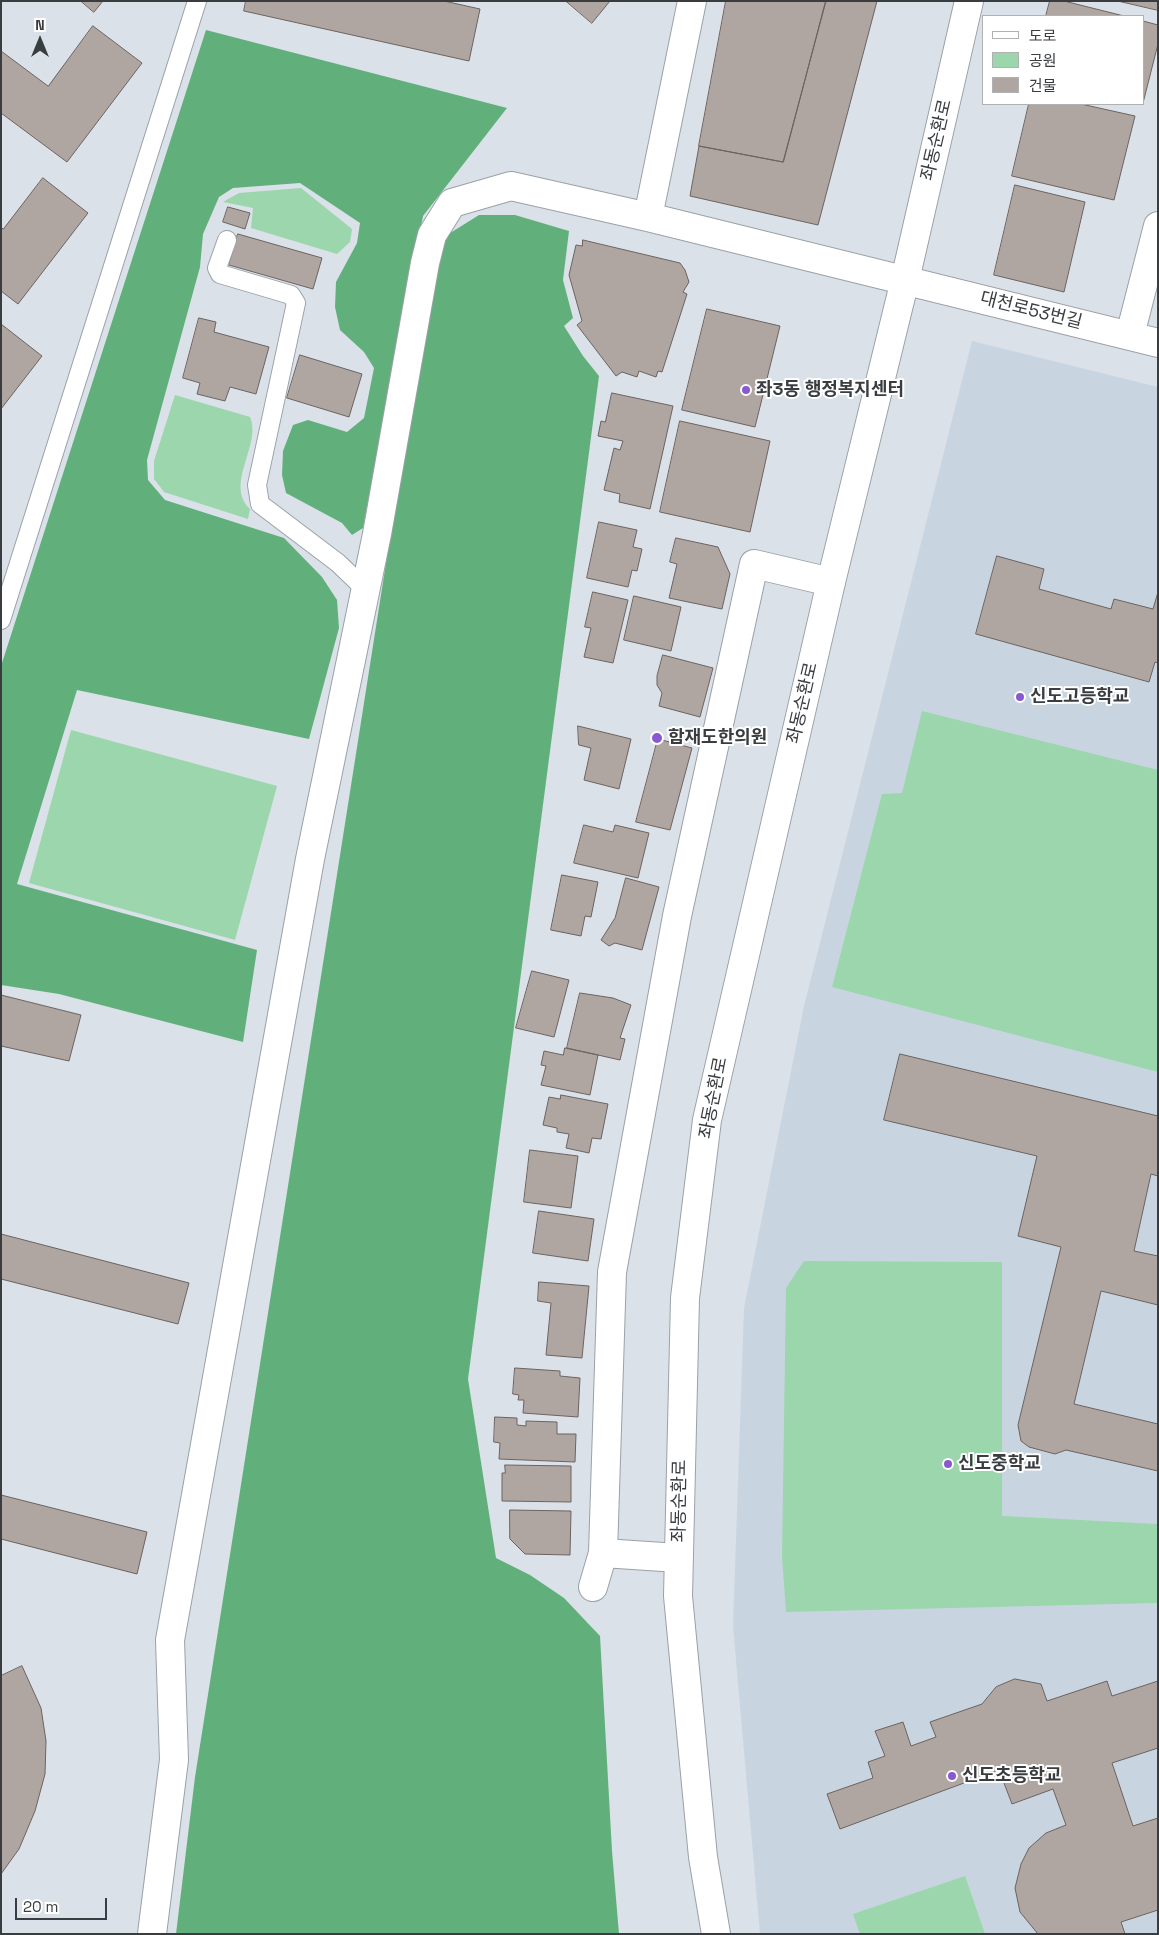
<!DOCTYPE html>
<meta charset="utf-8">
<style>
body{margin:0}
#map{position:relative;width:1159px;height:1935px;overflow:hidden;background:#dae1e8;font-family:"Space Grotesk","Noto Sans KR",sans-serif}
canvas{display:block}
.frame{position:absolute;inset:0;border:2px solid #3a3d40;pointer-events:none}
.legend{position:absolute;left:982px;top:15px;width:162px;height:90px;box-sizing:border-box;background:#fff;border:1px solid #b0b1b3;margin:0;padding:6px 9px;list-style:none;font-size:15px;color:#3a3d40}
.legend li{display:flex;align-items:center;gap:10px;height:25px}
.legend b{width:25px;border:1px solid #b0b1b3}
.north{position:absolute;left:15px;top:15px;width:50px;height:50px;-webkit-text-stroke:4px #fff;paint-order:stroke;rotate:0deg;font-size:14px;font-weight:700;line-height:20px;text-align:center;color:#3a3d40}
.north::after{content:'';display:block;margin:auto;width:18px;height:22px;background:#3a3d40;clip-path:polygon(50% 0,100% 100%,50% 72%,0 100%)}
.scale{position:absolute;left:15px;top:1898px;width:92px;height:22px;box-sizing:border-box;border:2px solid #3a3d40;border-top:0;padding-left:6px;font-size:15px;line-height:18px;white-space:nowrap;color:#3a3d40;-webkit-text-stroke:4px #fff;paint-order:stroke}
</style>
<div id="map">
<canvas width="1159" height="1935"></canvas>
<div class="frame"></div>
<ul class="legend">
<li><b style="height:6px;background:#fff"></b>도로</li>
<li><b style="height:14px;background:#9bd6ac"></b>공원</li>
<li><b style="height:14px;background:#afa6a2"></b>건물</li>
</ul>
<div class="north">N</div>
<div class="scale">20 m</div>
</div>
<script>
const c = document.querySelector('canvas').getContext('2d');
c.lineJoin = 'round';
function fill(path, color) { c.fillStyle = color; c.fill(path, 'evenodd'); }
function stroke(path, color, width, dash) { c.strokeStyle = color; c.lineWidth = width; c.lineCap = dash ? 'butt' : 'round'; c.setLineDash(dash || []); c.stroke(path); }
function write(font, color, halo, rows, align = 'center') {
  c.font = font + ' "Space Grotesk","Noto Sans KR",sans-serif'; c.lineWidth = 4; c.setLineDash([]); c.textBaseline = 'middle'; c.strokeStyle = halo; c.fillStyle = color; for (const [text, x, y, turn = 0] of rows) {
    c.save(); c.translate(x, y); c.rotate((+turn || 0) * Math.PI / 180); c.textAlign = isNaN(turn) ? turn : align; if (halo) c.strokeText(text, 0, 0); c.fillText(text, 0, 0); c.restore();
  }
}
fill(new Path2D(`
 M972,341L1158,387V1934H760L733,1626L744,1308L804,1006Z`), '#c8d5e1');
fill(new Path2D(`
 M301,188L352,229L350,242L337,254L251,228L253,208L223,202L239,193Z
 M175,395L250,417C262,445 224,484 250,509L248,519L164,492L154,479V461Z
 M922,711L1158,770V1072L832,987L882,794L902,793Z
 M71,730L277,786L235,940L29,883Z
 M804,1261L1002,1262V1516L1158,1524V1603L786,1612L782,1556L786,1288Z
 M965,1876L985,1934H860L853,1914Z`), '#9bd6ac');
fill(new Path2D(`
 M206,30L507,108L423,216L363,528L352,535L342,523L286,493L282,475L283,451L293,425L308,420L347,432L364,418L374,368L364,352L340,330L335,307L336,282L357,243L360,223L300,183L233,188L219,197L203,234L200,267L147,460L148,480L165,500L284,538L322,577L337,600L339,628L309,739L77,690L17,884L257,950L243,1042L59,994L1,985V666Z
 M479,215H515L569,231L563,280L573,318L564,326L583,356L599,376L468,1379L496,1558L530,1575L564,1598L600,1636L612,1851L619,1934H176L195,1777L431,277L447,235Z`), '#61b07c');
const building = new Path2D(`
 M81,1H103L94,12Z
 M246,1H444L480,9L469,61L244,11Z
 M566,1H610L592,23Z
 M726,1H826L783,162L699,146Z
 M826,1H877L818,225L690,196L699,146L783,162Z
 M1050,1H1064L1124,16H1046Z
 M1118,1H1158V10Z
 M1143,21L1158,25V44L1143,103Z
 M93,26L142,63L67,162L1,113V51L48,86Z
 M1029,104H1081L1135,116L1114,200L1012,176Z
 M43,178L88,213L18,304L1,291V227L3,229Z
 M1015,185L1085,202L1064,292L994,275Z
 M228,207L250,213L245,229L223,222Z
 M238,234L322,258L313,289L229,265Z
 M583,240L680,263L685,270L689,282L683,292L687,294L662,372L658,371L656,377L639,371L637,377L622,372L616,376L577,325L582,321L569,275L576,245L582,246Z
 M707,309L780,326L755,427L682,410Z
 M199,318L216,322L214,332L269,347L256,394L230,387L225,401L197,394L200,383L183,378Z
 M1,324L42,356L1,409Z
 M300,355L362,374L349,417L287,398Z
 M612,393L673,406L650,509L619,502L620,494L604,490L614,448L620,450L623,441L598,436L601,421L605,422Z
 M680,421L770,441L750,532L660,512Z
 M599,522L637,530L633,547L642,549L637,571L632,570L628,587L587,578Z
 M676,538L718,547L730,574L722,609L669,598L677,564L670,562Z
 M997,556L1044,569L1039,589L1111,609L1114,599L1153,609L1158,592V663L1155,662L1149,682L976,634Z
 M593,592L628,600L613,663L584,657L591,628L585,627Z
 M634,596L681,607L671,651L624,640Z
 M663,655L713,668L700,717L659,706L662,693L657,685V676Z
 M578,726L631,739L619,789L584,780L591,748L579,745Z
 M658,739L692,748L670,830L636,822Z
 M584,825L613,832L615,825L649,833L638,878L574,863Z
 M562,875L598,882L591,917L585,916L581,936L551,930Z
 M626,878L659,887L642,950L615,943L609,946L601,940L615,918Z
 M532,971L569,980L554,1037L516,1028Z
 M580,993L613,998L631,1005L620,1038L625,1039L620,1060L567,1048Z
 M1,995L81,1015L69,1061L1,1046Z
 M565,1048L598,1055L590,1095L541,1085L546,1066L541,1065L544,1051L563,1055Z
 M900,1054L1158,1116V1176L1151,1174L1134,1251L1158,1256V1305L1101,1291L1074,1404L1158,1424V1471L1066,1450L1055,1454L1029,1447L1021,1441L1018,1425L1061,1247L1018,1236L1037,1156L884,1120Z
 M561,1095L608,1104L601,1139L592,1138L589,1153L566,1148L569,1134L557,1132V1128L543,1125L549,1097L560,1099Z
 M530,1150L578,1156L571,1208L524,1202Z
 M539,1211L594,1219L588,1261L533,1253Z
 M1,1234L189,1283L178,1324L1,1279Z
 M539,1282L589,1286L582,1358L546,1355L551,1303L538,1301Z
 M515,1368L560,1371V1376L580,1378L578,1417L523,1413L524,1400H518L519,1395L513,1394Z
 M495,1417L517,1418V1425L526,1426V1421L557,1422V1434H576L575,1462L499,1459L500,1443L494,1442Z
 M505,1465L571,1466V1502L502,1501V1473H505Z
 M1,1495L147,1532L137,1574L1,1539Z
 M510,1510L571,1511L570,1555L525,1554L510,1539Z
 M22,1666L41,1708L46,1741L45,1774L35,1811L19,1849L1,1874V1676Z
 M1015,1679L1041,1684L1047,1701L1107,1681L1112,1696L1158,1681V1748L1112,1763L1133,1826L1158,1818V1910L1121,1922L1125,1934H1038L1020,1912L1015,1888L1021,1864L1029,1848L1046,1833L1066,1825L1053,1789L1012,1804L999,1770L840,1829L827,1794L873,1778L868,1762L885,1756L875,1731L903,1722L911,1746L936,1737L930,1722L982,1704L996,1687Z`);
fill(building, '#afa6a2');
stroke(building, '#6c6360', 1);
const service = new Path2D(`
 M227,240L217,268L220,274L291,295L296,303L257,485L260,504L338,563L366,590
 M1,620L197,1`);
const minor = new Path2D(`
 M648,217L692,1
 M1130,335L1158,226
 M603,1553L612,1272L677,916L754,564L831,582
 M593,1587L603,1553L678,1558
 M152,1934L174,1760L170,1640L310,859L377,534L425,263L432,235L452,203L511,186L648,217L1158,343`);
const tertiary = new Path2D(`
 M716,1934L703,1857L678,1596L685,1298L707,1120L831,582L905,280L969,1`);
stroke(service, '#9ba1a8', 20);
stroke(minor, '#9ba1a8', 30);
stroke(tertiary, '#9ba1a8', 30);
stroke(service, '#fff', 18);
stroke(minor, '#fff', 28);
stroke(tertiary, '#fff', 28);
for (const [x, y, r, color] of [
 [746,390,5,"#8859d2"],
 [1020,697,5,"#8859d2"],
 [657,738,6,"#8859d2"],
 [948,1464,5,"#8859d2"],
 [952,1776,5,"#8859d2"]
]) { const dot = new Path2D(); dot.arc(x, y, r, 0, 2 * Math.PI); c.fillStyle = color; c.fill(dot); stroke(dot, '#fff', 2); }
write('18px', '#3a3d40', '#fff', [
 ["좌동순환로",937,140,-77],
 ["대천로53번길",1031,311,14],
 ["좌동순환로",803,703,-77],
 ["좌동순환로",714,1098,-79],
 ["좌동순환로",680,1501,-89]
]);
write('bold 18px', '#3a3d40', '#fff', [
 ["좌3동 행정복지센터",756,390],
 ["신도고등학교",1030,697],
 ["함재도한의원",668,738],
 ["신도중학교",958,1464],
 ["신도초등학교",962,1776]
], 'left');
</script>
